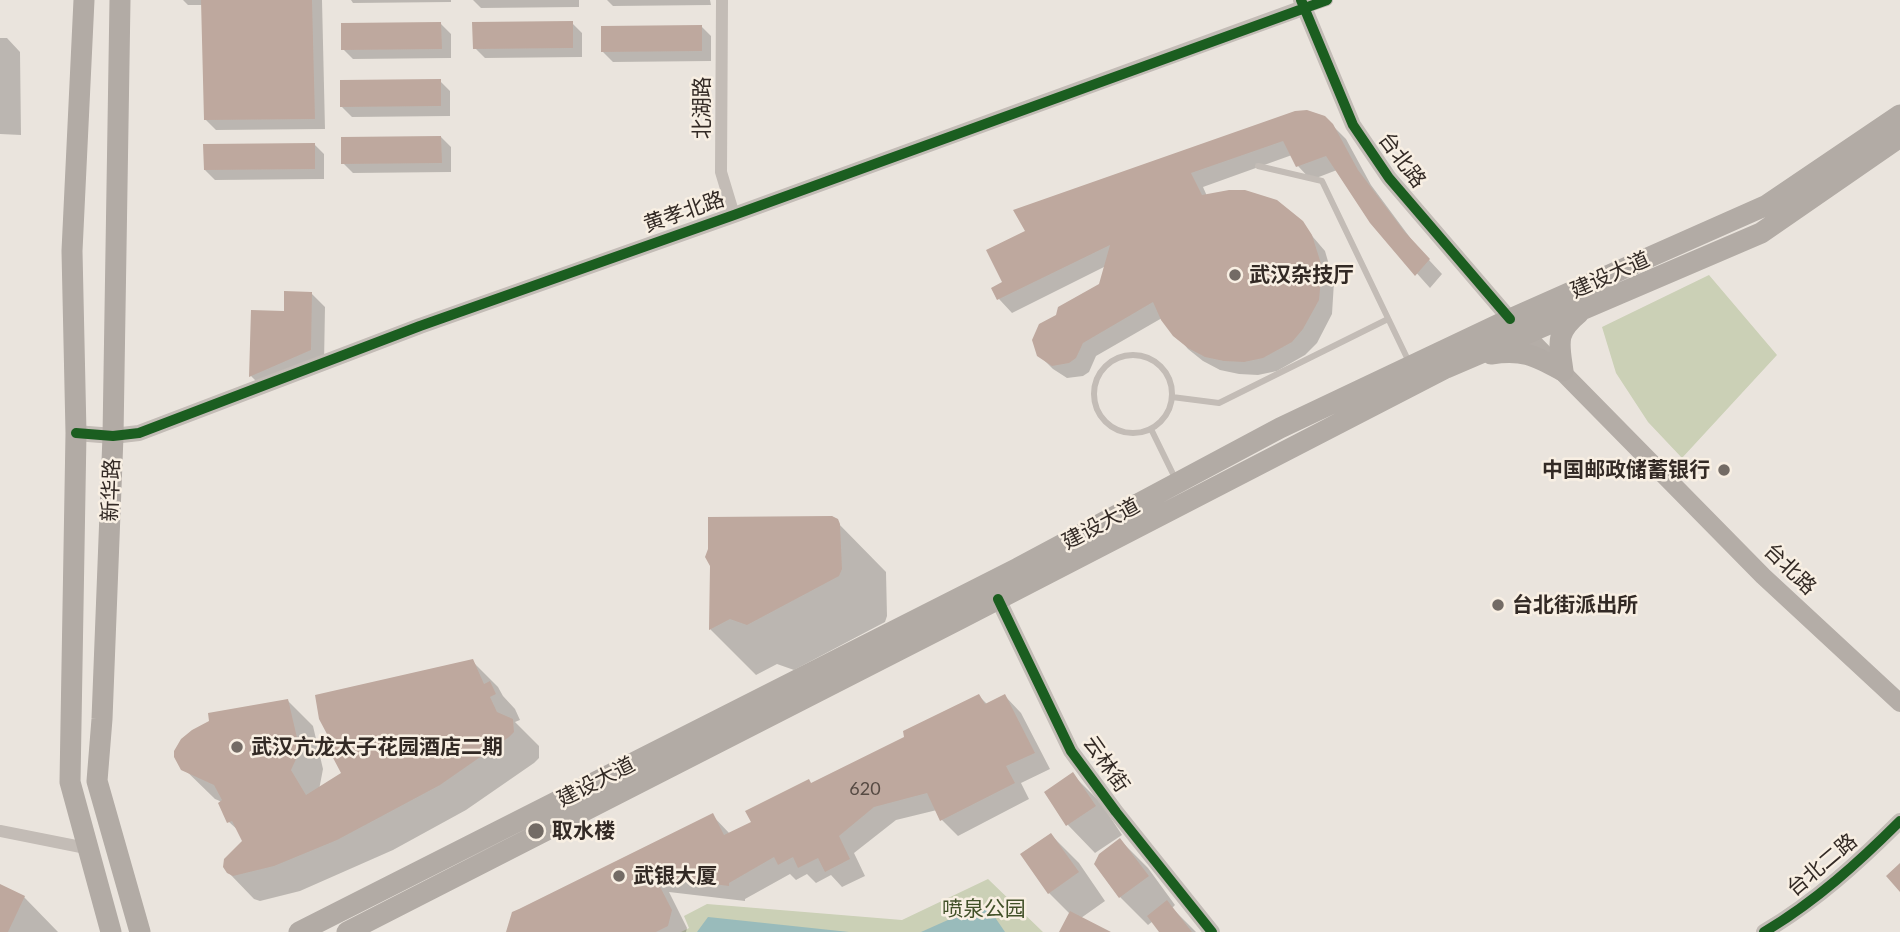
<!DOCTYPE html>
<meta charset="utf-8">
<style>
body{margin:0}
canvas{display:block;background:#eae4dd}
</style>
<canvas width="1900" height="932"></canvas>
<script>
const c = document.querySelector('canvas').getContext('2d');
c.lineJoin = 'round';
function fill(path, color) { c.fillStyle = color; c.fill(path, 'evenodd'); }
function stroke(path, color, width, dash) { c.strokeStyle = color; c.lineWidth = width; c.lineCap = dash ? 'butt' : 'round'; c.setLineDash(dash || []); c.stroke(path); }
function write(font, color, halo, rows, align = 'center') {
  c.font = font + ' Lato,"Noto Sans SC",sans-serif'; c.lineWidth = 5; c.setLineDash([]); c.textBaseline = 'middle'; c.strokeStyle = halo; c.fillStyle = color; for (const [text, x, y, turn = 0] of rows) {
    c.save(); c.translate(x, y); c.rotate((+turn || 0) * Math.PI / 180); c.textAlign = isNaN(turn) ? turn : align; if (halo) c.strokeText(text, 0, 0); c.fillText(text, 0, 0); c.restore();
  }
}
fill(new Path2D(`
 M1709,275L1777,355L1682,458L1648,422L1616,373L1602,327Z
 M988,879L1043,932H681L689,928L684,916L707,904L902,920Z`), '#cbd0b6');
fill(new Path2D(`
 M977,907L990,910L1005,932H921Z
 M708,917L849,932H697Z`), '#9bb');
fill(new Path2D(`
 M183,0H322L325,129L216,130L205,119L203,5H188Z
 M351,0H451V2L353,3Z
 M473,0H579V7L481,8Z
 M607,0H710L711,5L613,6Z
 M572,23L582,33V57L485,58L475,48Z
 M441,24L451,34V58L353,59L343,49Z
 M701,26L711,36V61L613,62L603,52Z
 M0,38H7L20,52L21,135L0,134Z
 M440,81L450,91V116L352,117L342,107Z
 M1332,125L1346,139L1371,185L1417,247L1442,274L1430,288L1371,222L1337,170L1311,180L1298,166L1292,155L1203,187L1207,196L1301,223L1325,251L1334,282L1332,314L1317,343L1305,355L1277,371L1258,375L1239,374L1220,370L1203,361L1188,349L1162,318L1096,356L1089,372L1083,376L1067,378L1053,369L1039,355L1058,316L1101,285L1106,266L1012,313L999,299L1027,232L1016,211Z
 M441,137L451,147V172L353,173L343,163Z
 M314,144L324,154V179L215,180L205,170Z
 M311,293L325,307L324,364L264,389L251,376L285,313Z
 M836,521L886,572L887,616L885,622L794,670L777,664L756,675L710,629Z
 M472,661L498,687L503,696L515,709L520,720L515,722L539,746V758L534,763L466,810L393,850L300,891L260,901L254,899L228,872L244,841L240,832L229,822L222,802L215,799L178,763L288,701L313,726L323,769L319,790L343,774Z
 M979,696L988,705L1005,696L1021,713L1050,769L1021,783L1029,799L958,836L942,820L937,810L896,820L854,853L865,876L842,887L831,875L816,883L807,874L796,880L790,874L745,899V901L669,892L687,928L686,932H510L712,815L730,834L753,823L812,784L906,738Z
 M1073,775L1101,803L1122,835L1095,853L1068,825Z
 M1051,835L1079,863L1105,901L1081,918L1104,932H1061L1070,914L1049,893Z
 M1120,840L1148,868L1175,905L1172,908L1196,932H1161L1153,921L1148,925L1120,897L1096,864Z
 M0,886L24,897L58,932H0Z`), '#0003');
fill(new Path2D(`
 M201,0H312L315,119L204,120Z
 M573,21V48L473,49L472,22Z
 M441,22L442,49L341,50V23Z
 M702,25V51L601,52V26Z
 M441,79V106L340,107V80Z
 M1307,110L1325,116L1333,124L1358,170L1404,231L1430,259L1415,276L1370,223L1326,156L1296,167L1283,141L1191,173L1202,195L1229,190H1245L1277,200L1303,221L1312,235L1322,267L1319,300L1303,329L1292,342L1263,358L1244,362L1224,361L1205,357L1188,348L1173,336L1161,320L1153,302L1083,343L1076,358L1069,363L1052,366L1037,356L1032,340L1039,324L1056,315L1058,307L1099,284L1110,245L997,300L991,288L1002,282L986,250L1025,231L1013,210L1295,111Z
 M441,136L442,163L341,164V137Z
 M315,143V169L204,170L203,144Z
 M284,291L312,292L311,350L249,377L251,310L284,311Z
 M832,516L838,519L840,524L842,569L839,576L747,625L730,619L709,630L710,566L705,557L708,549V517Z
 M473,659L484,684L490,681L496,694L490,697L497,712L513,719L514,732L509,737L440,785L337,840L274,866L233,876L227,873L223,867L224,859L242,841L232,821L227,823L218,803L222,800L214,785L181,770L174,757V751L181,739L192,730L209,721L208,713L288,699L298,742L297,757L291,770L306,795L341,773L331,754L336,751L319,719L315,695Z
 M979,694L985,704L1005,694L1035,753L1006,766L1015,783L940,821L927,793L874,807L839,836L850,859L825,872L818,858L798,868L793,857L778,865L774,857L729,883V886L655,877L672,910L668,926L656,932H506L512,912L519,909L713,813L724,835L751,822L745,811L809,779L811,783L904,737L903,731Z
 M1073,772L1096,806L1066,826L1044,792Z
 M1051,833L1079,872L1048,894L1020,854Z
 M1120,838L1149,876L1119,898L1094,864L1099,854Z
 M1900,863V892L1886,876Z
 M0,884L25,896L8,932H0Z
 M1167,900L1192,932H1159L1147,916Z
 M1070,911L1111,932H1059Z`), '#bea89e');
stroke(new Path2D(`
 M1258,166L1322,181L1410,364
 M1094 394a39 39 0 1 1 78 0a39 39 0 1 1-78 0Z
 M1172,397L1219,403L1388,319
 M1151,429L1175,478`), '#c3bcb6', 6);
stroke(new Path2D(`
 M722,0L721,172L734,215
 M1303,8L1327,0
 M0,831L86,848`), '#c3bcb6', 12);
stroke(new Path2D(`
 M1301,0L1353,125L1389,178L1510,319
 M76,433L113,436L139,433L420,326L734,215L1303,8
 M998,599L1071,751L1116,812L1212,932
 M1764,932C1815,902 1859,862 1900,821`), '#c3bcb6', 16);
stroke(new Path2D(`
 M1517,326L1763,576L1900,703`), '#b4ada7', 18);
stroke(new Path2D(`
 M84,0L72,251L76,433L70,782L111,932
 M120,0L113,436L102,719L97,781L140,932
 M1491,354C1524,349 1535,356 1563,371C1559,342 1555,333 1579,313
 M299,932L1018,568L1280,428L1510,319L1767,205L1900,115
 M347,932L960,619L1446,368L1761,233L1900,137`), '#b2aba5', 21);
stroke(new Path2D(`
 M1301,0L1353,125L1389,178L1510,319
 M76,433L113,436L139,433L420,326L734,215L1327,0
 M998,599L1071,751L1116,812L1212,932
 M1764,932C1815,902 1859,862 1900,821`), '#1b5e20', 10);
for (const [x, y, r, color] of [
 [1235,275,7,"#736b65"],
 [1724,470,7,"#736b65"],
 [1498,605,7,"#736b65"],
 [237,747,7,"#736b65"],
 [536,831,9,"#736b65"],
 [619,876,7,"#736b65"]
]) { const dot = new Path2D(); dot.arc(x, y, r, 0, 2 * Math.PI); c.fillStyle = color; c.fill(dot); stroke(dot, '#f8efe3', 2.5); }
write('18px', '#564a43', null, [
 ["620",865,789]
]);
write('21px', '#332a25', '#f8efe3', [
 ["北湖路",702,108,-90],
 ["台北路",1402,160,53],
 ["黄孝北路",684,212,-19],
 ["建设大道",1610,275,-24],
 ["新华路",111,490,-88],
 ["建设大道",1101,524,-28],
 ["台北路",1790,569,44],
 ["云林街",1106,764,55],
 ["建设大道",596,782,-27],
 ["台北二路",1822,865,-40]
]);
write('bold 21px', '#332a25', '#f8efe3', [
 ["武汉杂技厅",1249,275],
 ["中国邮政储蓄银行",1710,470,"right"],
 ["台北街派出所",1512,605],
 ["武汉亢龙太子花园酒店二期",251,747],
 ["取水楼",552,831],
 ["武银大厦",633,876]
], 'left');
write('21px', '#425129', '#f8efe3', [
 ["喷泉公园",984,909]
]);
</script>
